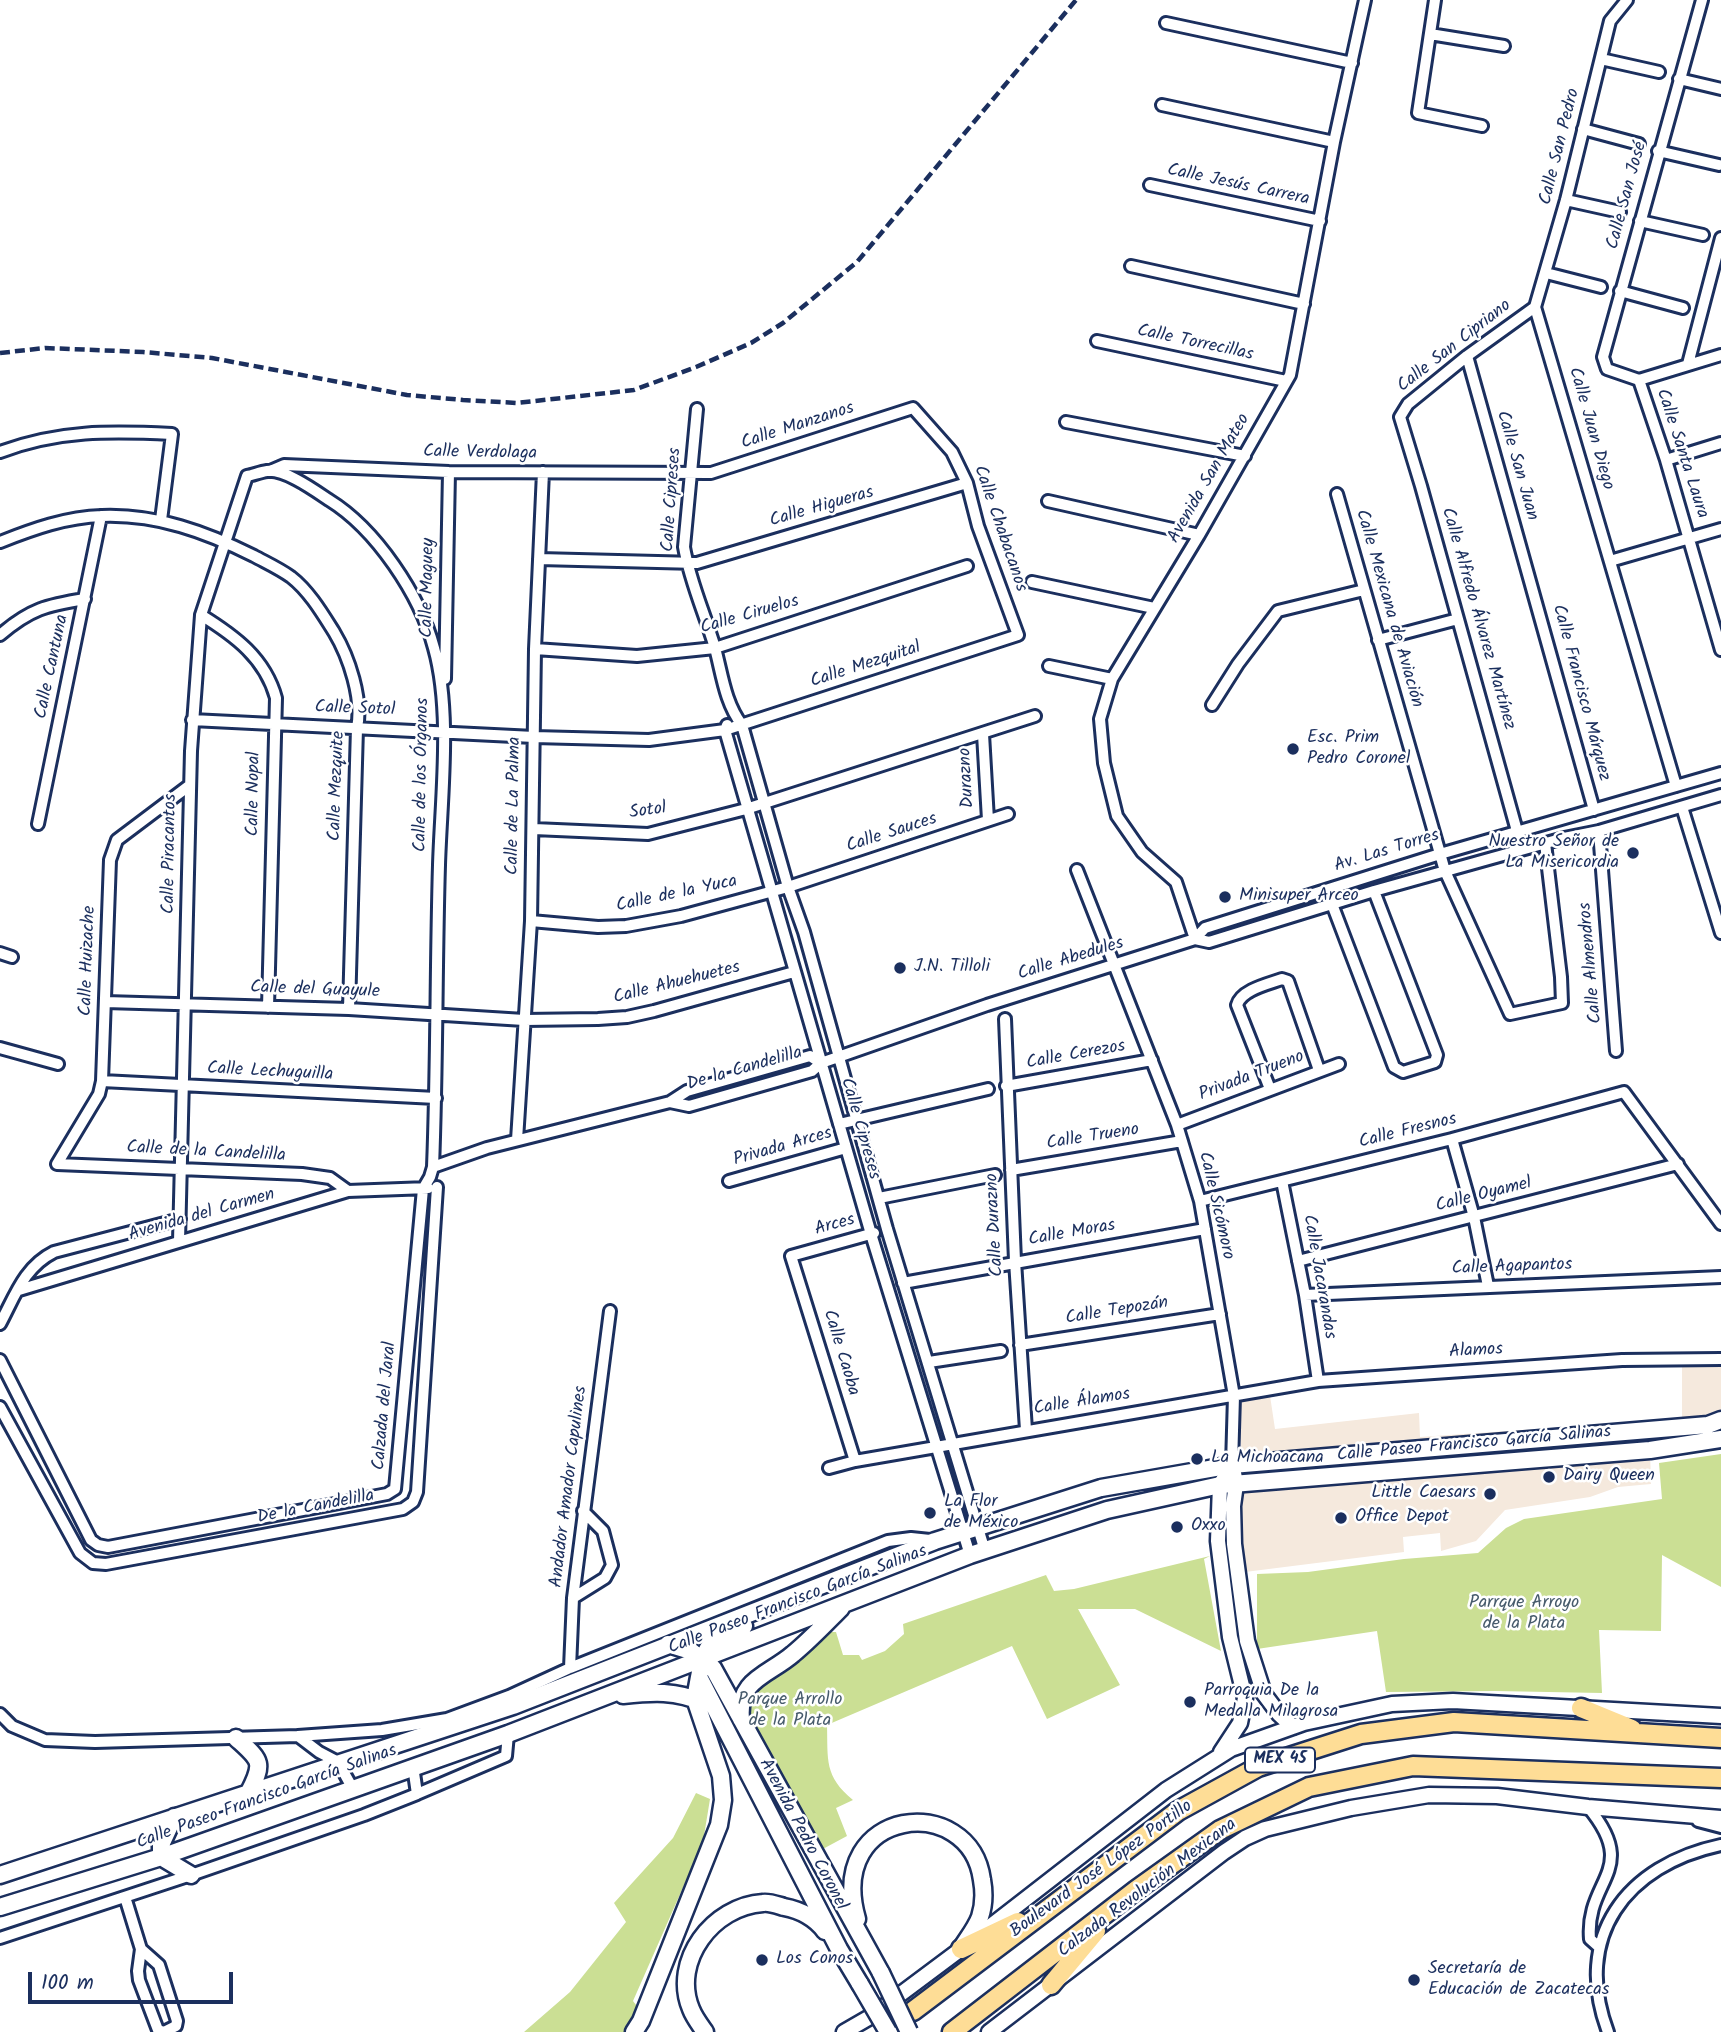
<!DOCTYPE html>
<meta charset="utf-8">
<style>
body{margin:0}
#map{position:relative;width:1721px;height:2032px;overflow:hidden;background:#fff;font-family:Kalam,sans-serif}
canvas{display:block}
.scale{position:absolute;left:28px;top:1972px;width:205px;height:32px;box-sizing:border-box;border:4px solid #1b2f5e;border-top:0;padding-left:9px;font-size:21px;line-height:24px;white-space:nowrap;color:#1b2f5e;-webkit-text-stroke:5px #fff;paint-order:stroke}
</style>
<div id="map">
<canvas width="1721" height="2032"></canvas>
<div class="scale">100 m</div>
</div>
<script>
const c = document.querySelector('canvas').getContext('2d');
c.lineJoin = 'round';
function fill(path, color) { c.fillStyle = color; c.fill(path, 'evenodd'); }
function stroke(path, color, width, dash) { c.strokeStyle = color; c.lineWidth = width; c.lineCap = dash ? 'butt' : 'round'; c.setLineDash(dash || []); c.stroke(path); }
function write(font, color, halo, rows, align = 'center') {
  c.font = font + ' Kalam,sans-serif'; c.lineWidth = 5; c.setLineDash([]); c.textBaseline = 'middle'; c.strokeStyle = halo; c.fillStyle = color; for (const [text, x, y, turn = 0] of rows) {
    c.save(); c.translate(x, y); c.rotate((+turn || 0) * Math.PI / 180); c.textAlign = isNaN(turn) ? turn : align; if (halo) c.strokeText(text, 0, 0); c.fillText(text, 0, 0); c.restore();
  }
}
fill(new Path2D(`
 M1721,1359V1439L1650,1450L1651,1484L1618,1487L1590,1497L1505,1510L1476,1541L1441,1551L1440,1533L1403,1537L1404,1552L1237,1573L1241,1445L1234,1396L1269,1389L1275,1429L1419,1413L1420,1437L1682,1419V1360Z`), '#f5e9dd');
fill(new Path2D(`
 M1721,1454V1587L1662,1555L1661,1631L1599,1630L1602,1693L1495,1691L1386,1692L1377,1631L1257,1649V1574L1308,1572L1404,1559L1478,1553L1506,1528L1524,1519L1662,1499L1659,1463Z
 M1210,1556L1204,1559L1221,1651L1135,1609H1078L1120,1685L1047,1719L1012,1646L827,1725C828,1760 824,1776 853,1800L836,1808L847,1836L821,1850L748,1720V1702L756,1687L827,1632H836L843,1655H859L862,1660L885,1651L904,1634L903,1624L1046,1575L1054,1591L1074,1589Z
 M696,1793L710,1799L703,1842L633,2001L640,2010L628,2032H524L570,1992L626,1922L614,1903L673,1838Z`), '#cbdf94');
const minor = new Path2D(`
 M1435,0L1418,113L1482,126
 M1166,23L1352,63
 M1430,34L1504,46
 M1601,59L1659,72
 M1679,79L1721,89
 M1162,105L1334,142
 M1583,129L1639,144
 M1658,151L1719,165
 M1150,185L1320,221
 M1566,200L1620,212
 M1640,221L1703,235
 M1131,266L1304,304
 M1546,273L1601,287
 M1620,291L1683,308
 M1535,307L1676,786
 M1535,307L1566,200L1610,21L1627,0
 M1097,341L1286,381
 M1467,356L1594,810
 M1688,364L1721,238
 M1639,380L1607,369L1603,357L1702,0
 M1639,380L1666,460L1721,650
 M1639,380L1721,355
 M697,409L684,547C690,582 705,614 715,648C722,674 725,703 742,725L788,887L804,932L887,1229L985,1551
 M1066,422L1245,456
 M0,452C59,430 110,431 172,434L161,520
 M1666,460L1721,443
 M1337,494L1445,871L1510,1014L1562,1003L1561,977L1545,843
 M1048,501L1199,535
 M0,542C33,529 66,517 102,516C157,514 206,532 254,556C267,563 280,569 291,577C309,591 322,613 334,632C349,657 363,699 357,728L349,1009
 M539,559L697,563L967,483
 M1610,561L1721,529
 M1032,582L1154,608
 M201,615C235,636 265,658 276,698L268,1007
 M0,635C30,609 47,605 85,599
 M1378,640L1458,619
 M535,649L637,656L715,648L967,566
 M1049,666L1112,679
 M445,679L449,472
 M1212,705L1238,664L1278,611L1364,590
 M192,720L534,737L649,740L725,730L1018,635L978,526L967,483L952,452L913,408L711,473L449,472L284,465L270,471
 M727,725L725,730L871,1234L970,1555
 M983,734L988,820
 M190,785L117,840L110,860L102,1081L99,1094L57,1164L302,1174L330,1178L348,1191
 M1682,807L1721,933
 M38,824L101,516
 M534,829L648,834L746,809L1035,716
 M1599,831L1616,1051
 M1522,849L1421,486L1400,417L1408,404L1467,356L1535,307
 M1077,870L1177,1125L1200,1201L1234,1396L1232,1465
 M1332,904L1394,1067L1403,1072L1435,1062L1437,1055L1374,891
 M531,921L598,927L626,926L681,916L788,887L1008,814
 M1195,939L1176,882L1142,852L1117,816L1104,763L1100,719L1112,679L1199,535L1290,375L1334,142L1365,0
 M1195,939L1209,942L1374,891L1564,838L1599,831L1721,795
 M0,953L12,957
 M105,1002L349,1009L524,1020L598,1019L627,1017L654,1011L794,972
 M1005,1019L1015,1261L1026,1430
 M0,1048L58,1064
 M102,1081L436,1098
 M1006,1086L1152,1060
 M1270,1089L1237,1005C1241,990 1268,984 1282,979L1288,981L1319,1070
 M670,1102L689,1106L812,1071L821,1063L987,1005L1195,939L1205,928L1440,854L1721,773
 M839,1124L988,1089
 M1177,1125L1339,1064
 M1452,1139L1474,1217L1488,1286
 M517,1140L531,921L535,649L543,472
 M433,1167L487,1148L670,1102L687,1091L810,1056L821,1063
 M1011,1170L1182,1141
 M729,1181L846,1148
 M1282,1181L1305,1295L1318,1381
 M879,1198L995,1175
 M1200,1201L1452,1139L1624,1092L1721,1224
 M1298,1261L1678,1164
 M903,1283L1205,1229
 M19,1290L348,1191L428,1188
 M1305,1295L1721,1277
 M0,1324C15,1296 24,1267 54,1252L180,1219
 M1020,1345L1220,1314
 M0,1360L91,1540L98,1545L108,1547L387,1494L395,1489L423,1189L430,1177L433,1167C437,1066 436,965 439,865C441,798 452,712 434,648C420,595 376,529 329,500C314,490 285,469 267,471C260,472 253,475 247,476L201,615L191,751L179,1241
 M929,1362L1001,1351
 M0,1407L80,1553L93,1563L106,1564L403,1509L413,1502L417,1492L437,1187
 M855,1461L791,1256L874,1233
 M829,1468L855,1461L1318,1381L1622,1360L1721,1359
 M573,1598L605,1578L612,1565L603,1531L583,1511
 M570,1668L573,1598L610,1311
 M0,1714L12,1726L45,1740L95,1742L298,1736L382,1730L447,1719L509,1696L570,1668L888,1541L911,1538L930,1540
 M298,1736L319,1752L338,1762L353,1789
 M417,1794L506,1756L508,1734
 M1588,1807C1641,1871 1585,1879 1590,1939L1599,1947
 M1698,1821L1721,1827
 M125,1897L141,1949L138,1971L139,1980L158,2030L164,2032L176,2026L177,2021L159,1965L141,1949
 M0,1938L191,1875L364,1815L417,1794L413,1766
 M1608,2032C1572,1937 1626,1865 1721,1845`);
const tertiary = new Path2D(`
 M1234,1473L1236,1484L1233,1506L1234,1544L1247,1641L1264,1694L1279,1714L1293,1727
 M1221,1752L1240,1723L1245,1698L1230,1637L1218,1541L1220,1485L1232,1465
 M844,2032L870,2017L961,1949L1166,1790L1231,1749L1304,1723L1392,1704L1453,1701L1721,1716
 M989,2032L1224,1852L1245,1838L1265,1829L1351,1808L1429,1795L1497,1796L1588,1807L1721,1818`);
const secondary = new Path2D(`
 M744,1626C711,1639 706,1642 699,1677L839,1949L860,1984
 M668,1644L691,1651L713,1668L881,1973
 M623,1695C652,1692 676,1690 704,1703
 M741,1719C737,1679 769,1675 793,1654C810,1640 825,1624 841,1608
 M236,1738C260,1760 265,1761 249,1792
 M174,1817L161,1845V1857L191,1875
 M0,1875L513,1706L935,1541L1101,1488L1232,1465L1708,1425L1721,1420
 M0,1907L161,1857L508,1734L970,1555L1107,1510L1220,1485L1650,1450L1721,1439
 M857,1919C825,1807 970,1791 982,1880C984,1891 984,1905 980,1917C976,1928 967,1939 961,1949
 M634,2032L641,2021L719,1825L723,1800L721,1776L695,1699L699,1677
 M705,2032C700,2025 694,2017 691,2009C671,1961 713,1906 763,1903C769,1902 777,1905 784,1907C800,1910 815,1918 825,1931`);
const primary = new Path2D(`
 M1581,1708L1632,1729
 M961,1949L1018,1922
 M1051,1985L1096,1931
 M913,2011L1178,1811L1258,1767L1361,1734L1454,1722L1721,1738
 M952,2032L1136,1890L1220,1830L1309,1787L1413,1766L1721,1778`);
stroke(minor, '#1b2f5e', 16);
stroke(tertiary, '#1b2f5e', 19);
stroke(secondary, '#1b2f5e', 21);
stroke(primary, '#1b2f5e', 23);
stroke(minor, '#fff', 10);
stroke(tertiary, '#fff', 14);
stroke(secondary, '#fff', 16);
stroke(primary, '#fedd96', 18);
stroke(new Path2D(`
 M0,353L45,348L143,352L212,358L407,395L463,400L517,403L634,390L696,367L751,343L783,323L857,262L1076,0`), '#1b2f5e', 4.5, [10, 5]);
const secondaryBridge = new Path2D(`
 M881,1973L909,2032
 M860,1984L888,2032`);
stroke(secondaryBridge, '#1b2f5e', 21, []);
stroke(secondaryBridge, '#fff', 16);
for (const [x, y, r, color] of [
 [1293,749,7,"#1b2f5e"],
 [1633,853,7,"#1b2f5e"],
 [1225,897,7,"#1b2f5e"],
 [900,968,7,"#1b2f5e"],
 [1197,1459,7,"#1b2f5e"],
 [1549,1477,7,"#1b2f5e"],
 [1490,1494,7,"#1b2f5e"],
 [930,1513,7,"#1b2f5e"],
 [1341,1518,7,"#1b2f5e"],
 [1177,1527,7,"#1b2f5e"],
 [1190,1702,7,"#1b2f5e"],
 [762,1960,7,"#1b2f5e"],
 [1414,1980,7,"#1b2f5e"]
]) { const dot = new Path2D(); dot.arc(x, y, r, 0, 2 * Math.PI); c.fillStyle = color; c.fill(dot); stroke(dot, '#fff', 2.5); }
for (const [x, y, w] of [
 [1280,1760,70]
]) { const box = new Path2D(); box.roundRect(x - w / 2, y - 12.5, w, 25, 5); c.fillStyle = '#fff'; c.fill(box); stroke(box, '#1b2f5e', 2); }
write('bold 16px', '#1b2f5e', null, [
 ["MEX 45",1280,1760]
]);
write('18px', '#1b2f5e', '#fff', [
 ["Calle San Pedro",1561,147,-76],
 ["Calle Jesús Carrera",1238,186,12],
 ["Calle San José",1628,196,-75],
 ["Calle Torrecillas",1195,344,12],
 ["Calle San Cipriano",1455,347,-38],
 ["Calle Manzanos",798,427,-18],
 ["Calle Juan Diego",1590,429,74],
 ["Calle Verdolaga",480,454,1],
 ["Calle Santa Laura",1681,454,72],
 ["Calle San Juan",1516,466,74],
 ["Avenida San Mateo",1210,479,-60],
 ["Calle Cipreses",673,500,-86],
 ["Calle Higueras",822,508,-16],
 ["Calle Chabacanos",999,529,71],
 ["Calle Maguey",429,588,-89],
 ["Calle Mexicana de Aviación",1388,609,74],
 ["Calle Ciruelos",750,616,-16],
 ["Calle Alfredo Álvarez Martínez",1477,619,74],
 ["Calle Mezquital",866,666,-18],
 ["Calle Cantuna",53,667,-78],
 ["Calle Francisco Márquez",1580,693,75],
 ["Calle Sotol",355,710,2],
 ["Calle de los Órganos",423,775,-89],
 ["Durazno",968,778,-93],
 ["Calle Mezquite",338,786,-88],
 ["Calle Nopal",255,794,-89],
 ["Calle de La Palma",515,806,-89],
 ["Sotol",648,812,-8],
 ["Calle Sauces",892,834,-18],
 ["Av. Las Torres",1387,852,-17],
 ["Calle Piracantos",171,854,-89],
 ["Calle de la Yuca",677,895,-12],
 ["Calle Abedules",1071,960,-17],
 ["Calle Huizache",89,961,-88],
 ["Calle Almendros",1592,963,-95],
 ["Calle Ahuehuetes",677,984,-14],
 ["Calle del Guayule",315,991,2],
 ["Calle Cerezos",1076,1056,-10],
 ["De la Candelilla",745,1070,-16],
 ["Calle Lechuguilla",270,1073,3],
 ["Privada Trueno",1252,1077,-21],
 ["Calle Cipreses",859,1129,74],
 ["Calle Fresnos",1408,1132,-14],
 ["Calle Trueno",1093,1138,-9],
 ["Privada Arces",783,1148,-16],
 ["Calle de la Candelilla",206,1153,3],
 ["Calle Oyamel",1484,1196,-14],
 ["Calle Sicómoro",1215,1206,77],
 ["Avenida del Carmen",202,1216,-16],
 ["Calle Durazno",996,1225,-93],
 ["Arces",835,1226,-15],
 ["Calle Moras",1072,1234,-10],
 ["Calle Agapantos",1512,1268,-2],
 ["Calle Jacarandas",1318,1277,80],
 ["Calle Tepozán",1117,1312,-9],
 ["Alamos",1476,1352,-3],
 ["Calle Caoba",840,1353,73],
 ["Calle Álamos",1082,1403,-9],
 ["Calzada del Jaral",386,1406,-85],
 ["Calle Paseo Francisco García Salinas",1474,1445,-5],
 ["Andador Amador Capulines",570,1487,-83],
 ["De la Candelilla",316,1508,-11],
 ["Calle Paseo Francisco García Salinas",798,1601,-21],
 ["Calle Paseo Francisco García Salinas",267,1798,-20],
 ["Avenida Pedro Coronel",802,1835,62],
 ["Boulevard José López Portillo",1102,1870,-36],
 ["Calzada Revolución Mexicana",1148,1889,-37]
]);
write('18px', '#1b2f5e', '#fff', [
 ["Esc. Prim",1307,739],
 ["Pedro Coronel",1307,760],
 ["Nuestro Señor de",1619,843,"right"],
 ["La Misericordia",1619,864,"right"],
 ["Minisuper Arceo",1239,897],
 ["J.N. Tilloli",914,968],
 ["La Michoacana",1211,1459],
 ["Dairy Queen",1563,1477],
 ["Little Caesars",1476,1494,"right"],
 ["La Flor",944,1503],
 ["de México",944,1524],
 ["Office Depot",1355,1518],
 ["Oxxo",1191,1527],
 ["Parroquia De la",1204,1692],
 ["Medalla Milagrosa",1204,1713],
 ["Los Conos",776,1960],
 ["Secretaría de",1428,1970],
 ["Educación de Zacatecas",1428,1991]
], 'left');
write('18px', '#475b6c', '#fff', [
 ["Parrque Arroyo",1524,1604],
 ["de la Plata",1524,1625],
 ["Parque Arrollo",790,1701],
 ["de la Plata",790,1722]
]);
</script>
